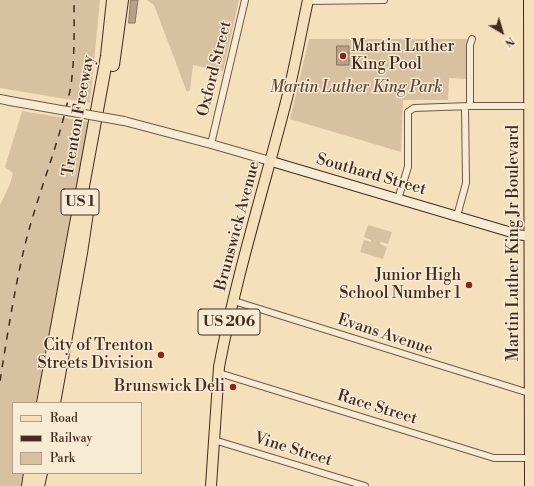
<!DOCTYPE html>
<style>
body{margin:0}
#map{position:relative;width:534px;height:486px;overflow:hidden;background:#f5e0bc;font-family:"Libre Bodoni",serif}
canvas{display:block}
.legend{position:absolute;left:12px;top:402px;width:130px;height:72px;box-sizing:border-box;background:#f8ebd3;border:1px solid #af9e8b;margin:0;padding:5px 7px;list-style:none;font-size:12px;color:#422a1f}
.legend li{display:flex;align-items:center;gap:8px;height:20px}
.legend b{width:20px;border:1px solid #af9e8b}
.north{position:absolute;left:482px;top:12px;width:40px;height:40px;-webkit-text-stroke:3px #f8ebd3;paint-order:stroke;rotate:142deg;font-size:11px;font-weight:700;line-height:16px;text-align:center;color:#422a1f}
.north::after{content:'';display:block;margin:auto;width:14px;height:18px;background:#422a1f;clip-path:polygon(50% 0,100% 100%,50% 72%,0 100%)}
</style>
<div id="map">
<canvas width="534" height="486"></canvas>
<ul class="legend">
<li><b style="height:5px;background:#f5e0bc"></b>Road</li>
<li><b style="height:5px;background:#422a1f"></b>Railway</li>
<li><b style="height:11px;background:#d7c1a1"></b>Park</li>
</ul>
<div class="north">N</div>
</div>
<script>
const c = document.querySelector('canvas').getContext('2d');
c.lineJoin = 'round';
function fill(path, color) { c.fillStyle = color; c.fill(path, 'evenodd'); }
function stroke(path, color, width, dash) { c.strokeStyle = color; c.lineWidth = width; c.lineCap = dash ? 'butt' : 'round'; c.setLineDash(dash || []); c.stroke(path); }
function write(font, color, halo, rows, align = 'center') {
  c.font = font + ' "Libre Bodoni",serif'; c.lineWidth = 3; c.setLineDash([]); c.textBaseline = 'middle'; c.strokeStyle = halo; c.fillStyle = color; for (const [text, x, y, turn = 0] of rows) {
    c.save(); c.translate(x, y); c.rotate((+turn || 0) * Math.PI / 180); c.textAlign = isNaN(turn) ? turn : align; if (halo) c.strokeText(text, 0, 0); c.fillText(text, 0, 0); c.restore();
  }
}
fill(new Path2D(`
 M0,0H100L90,103L0,88Z
 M147,0H239L223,71L193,65L190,90L187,92L154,5Z
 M309,39H467V79L449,78L448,100H403L401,152L290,119Z
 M22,111L89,122L36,403H13V473H23L21,486H0V205L10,184L13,173L5,167Z
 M368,225L392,232L388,244L381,242L380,244L387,247L383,259L360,252L364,240L371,242V240L364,237Z`), '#d7c1a1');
const water = new Path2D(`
 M131,0H138L135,23H129Z
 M337,46H349V65H337Z`);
fill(water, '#b8a287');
stroke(water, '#89725d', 1);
const minor = new Path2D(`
 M307,1L384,0
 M470,106V45L472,39
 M211,144L245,0
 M398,199L408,167V112L414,108L470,106H533
 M457,216L466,183L465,107
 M234,301L529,393
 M219,373L494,458H529
 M214,440L365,486`);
const tertiary = new Path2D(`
 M0,99L10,101
 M124,121L211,144L270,161`);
const secondary = new Path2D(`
 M270,161L520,235L529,236`);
const primary = new Path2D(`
 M529,0L530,486
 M211,486L219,367C236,276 264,188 287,98C295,66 301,33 308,0`);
const motorway = new Path2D(`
 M113,65L122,0
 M43,403L107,56L113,0
 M54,403L81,253L89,199
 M28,486L30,473
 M38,486L41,473`);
stroke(minor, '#6f5846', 8);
stroke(tertiary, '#6f5846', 10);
stroke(secondary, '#422a1f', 11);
stroke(primary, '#422a1f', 12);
stroke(motorway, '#422a1f', 14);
stroke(minor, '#f8ebd3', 6);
stroke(tertiary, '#f8ebd3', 8);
stroke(secondary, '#f8ebd3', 9);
stroke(primary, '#f5e0bc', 10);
stroke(motorway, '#f5e0bc', 12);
stroke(new Path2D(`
 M0,381C7,337 14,292 24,249C37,194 61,141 71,85C75,56 74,29 74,0`), '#422a1f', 1.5, [7, 7]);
const tertiaryBridge = new Path2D(`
 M10,101L124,121`);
stroke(tertiaryBridge, '#6f5846', 10, []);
stroke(tertiaryBridge, '#f8ebd3', 8);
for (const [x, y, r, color] of [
 [343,56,4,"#8f2418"],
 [469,285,4,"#8f2418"],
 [161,355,4,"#8f2418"],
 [233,387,4,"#8f2418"]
]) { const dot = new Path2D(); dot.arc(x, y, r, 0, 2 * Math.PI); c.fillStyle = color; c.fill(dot); stroke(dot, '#f8ebd3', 1.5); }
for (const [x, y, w] of [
 [80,202,38],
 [229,322,62]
]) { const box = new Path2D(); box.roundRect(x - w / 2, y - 13, w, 26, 3); c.fillStyle = '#f8ebd3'; c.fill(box); stroke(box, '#422a1f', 1); }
write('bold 15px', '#422a1f', null, [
 ["US 1",80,202],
 ["US 206",229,322]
]);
write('16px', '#422a1f', '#f8ebd3', [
 ["Martin Luther",351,47,"left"],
 ["King Pool",351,65,"left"],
 ["Junior High",461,276],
 ["School Number 1",461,294],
 ["City of Trenton",153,346],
 ["Streets Division",153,364],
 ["Brunswick Deli",225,387]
], 'right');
write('16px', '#422a1f', '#f8ebd3', [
 ["Oxford Street",215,69,-76],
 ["Trenton Freeway",79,116,-80],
 ["Southard Street",371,175,16],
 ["Brunswick Avenue",238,226,-75],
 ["Martin Luther King Jr Boulevard",514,243,-90],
 ["Evans Avenue",385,335,18],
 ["Race Street",377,408,17],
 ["Vine Street",293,450,17]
]);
write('italic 16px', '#604839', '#f8ebd3', [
 ["Martin Luther King Park",356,88]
]);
</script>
